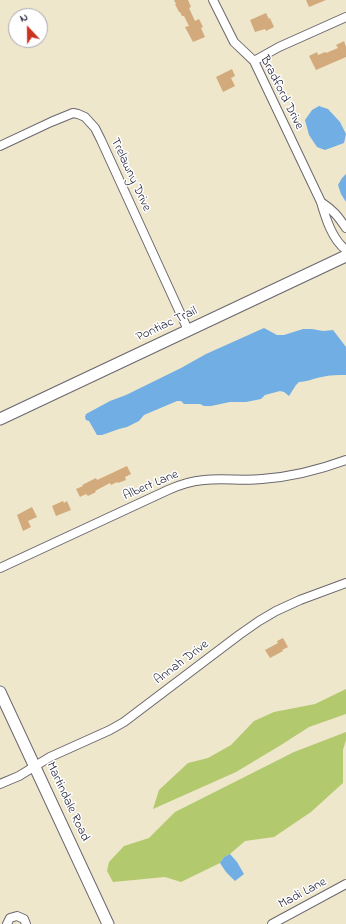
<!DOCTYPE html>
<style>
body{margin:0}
#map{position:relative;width:346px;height:924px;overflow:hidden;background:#efe7cc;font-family:"Indie Flower",sans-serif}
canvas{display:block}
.north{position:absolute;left:8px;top:8px;width:40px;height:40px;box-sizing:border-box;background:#fff;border:1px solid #a7a7b1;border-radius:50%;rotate:338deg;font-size:11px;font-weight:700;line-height:16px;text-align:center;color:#22223b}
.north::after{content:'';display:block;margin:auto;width:14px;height:18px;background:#c8321e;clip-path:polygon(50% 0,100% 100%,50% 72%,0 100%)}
</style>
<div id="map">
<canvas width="346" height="924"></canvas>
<div class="north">N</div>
</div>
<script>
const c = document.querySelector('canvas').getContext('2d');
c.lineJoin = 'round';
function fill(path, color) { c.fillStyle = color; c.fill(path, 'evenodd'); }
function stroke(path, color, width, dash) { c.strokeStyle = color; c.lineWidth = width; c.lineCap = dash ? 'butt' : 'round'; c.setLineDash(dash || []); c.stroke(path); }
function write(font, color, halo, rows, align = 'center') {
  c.font = font + ' "Indie Flower",sans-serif'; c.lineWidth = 3; c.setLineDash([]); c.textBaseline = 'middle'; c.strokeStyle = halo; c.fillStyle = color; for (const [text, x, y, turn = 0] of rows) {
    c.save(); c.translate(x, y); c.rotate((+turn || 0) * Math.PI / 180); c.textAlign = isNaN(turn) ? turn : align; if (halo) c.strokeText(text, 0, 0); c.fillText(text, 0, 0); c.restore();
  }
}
fill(new Path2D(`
 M346,689V714L309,727L281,745L236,772L153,809L159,790L188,763L208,758L231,745L254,721L274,712L315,704Z
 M346,732V740L343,750V783L311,812L274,837L245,841L230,854L224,857L220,863L181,882L165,877L113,882L107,871L109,862L124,846L149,838L175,812L294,752Z`), '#b3c96e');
fill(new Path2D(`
 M319,106L328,109L340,122L346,134L344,143L325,150L317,147L309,135L305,120L312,110Z
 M346,174V202L341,194L338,185L342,178Z
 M264,328L277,335H284L303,329H312L323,331L333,330L346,347V375C338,375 330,375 322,377C314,378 307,382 299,382L296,385L289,396L284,392L280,391L265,395L261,399L246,402H230L211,406H204L200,404H184L181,401H177L144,415L139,421L127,427L119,429L102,435H97L89,421L86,420L85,417L86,414L110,401L126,395L181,368L206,354Z
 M230,854L237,862L244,874L235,881L226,872L220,863L224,857Z`), '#71aee3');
fill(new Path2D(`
 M174,0H188L191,7L189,8L195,21L199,19L203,27L201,28L205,37L193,42L185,27L189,26L184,16H182L180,12H179L175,4H176Z
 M306,0H326L309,7Z
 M266,13L269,19L270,18L274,27L266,31L265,29L255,32L250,20Z
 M344,41L346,47V57L316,70L309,56L317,52L318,55L325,52L326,53L338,48L336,45Z
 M232,69L235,76L231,78L235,86L223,92L216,77Z
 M127,466L131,474L125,477L126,480L118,483L117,482L111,485L110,483L95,491L96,492L88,496L86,494L80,497L76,489L83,486L82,485L96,478L97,480Z
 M63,501L64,503L67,501L71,510L56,516L52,506Z
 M32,507L37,517L28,521L31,527L23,531L17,515Z
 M283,638L288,647L282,650L283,651L270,658L265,650L278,643L277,641Z`), '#d2aa7c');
const street = new Path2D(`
 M213,0L234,42L254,61L321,202C326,219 332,239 346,250
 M254,61L279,47L346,17
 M0,146L51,122L73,113L78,114L85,117L95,128L101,140L188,330
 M321,202C333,210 338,216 346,228
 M0,568L168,490C179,485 191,481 204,480C223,478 243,481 262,479C291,477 319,470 346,460
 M0,784L19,776L50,757L110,730L124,722L239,635L259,621L276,611L300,600L346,583
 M7,924L10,918L17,916L24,919L26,924
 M272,924L346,884`);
const secondary = new Path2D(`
 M0,419L346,256
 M0,692L108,924`);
stroke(street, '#6a676e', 10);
stroke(secondary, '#6a676e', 13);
stroke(street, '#fff', 8);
stroke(secondary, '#fff', 11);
write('13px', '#22223b', '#fff', [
 ["Bradford Drive",281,93,63],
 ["Trelawny Drive",130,175,65],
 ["Pontiac Trail",167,325,-25],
 ["Albert Lane",151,486,-23],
 ["Annah Drive",182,663,-37],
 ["Martindale Road",67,802,65],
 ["Madi Lane",303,894,-28]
]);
</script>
